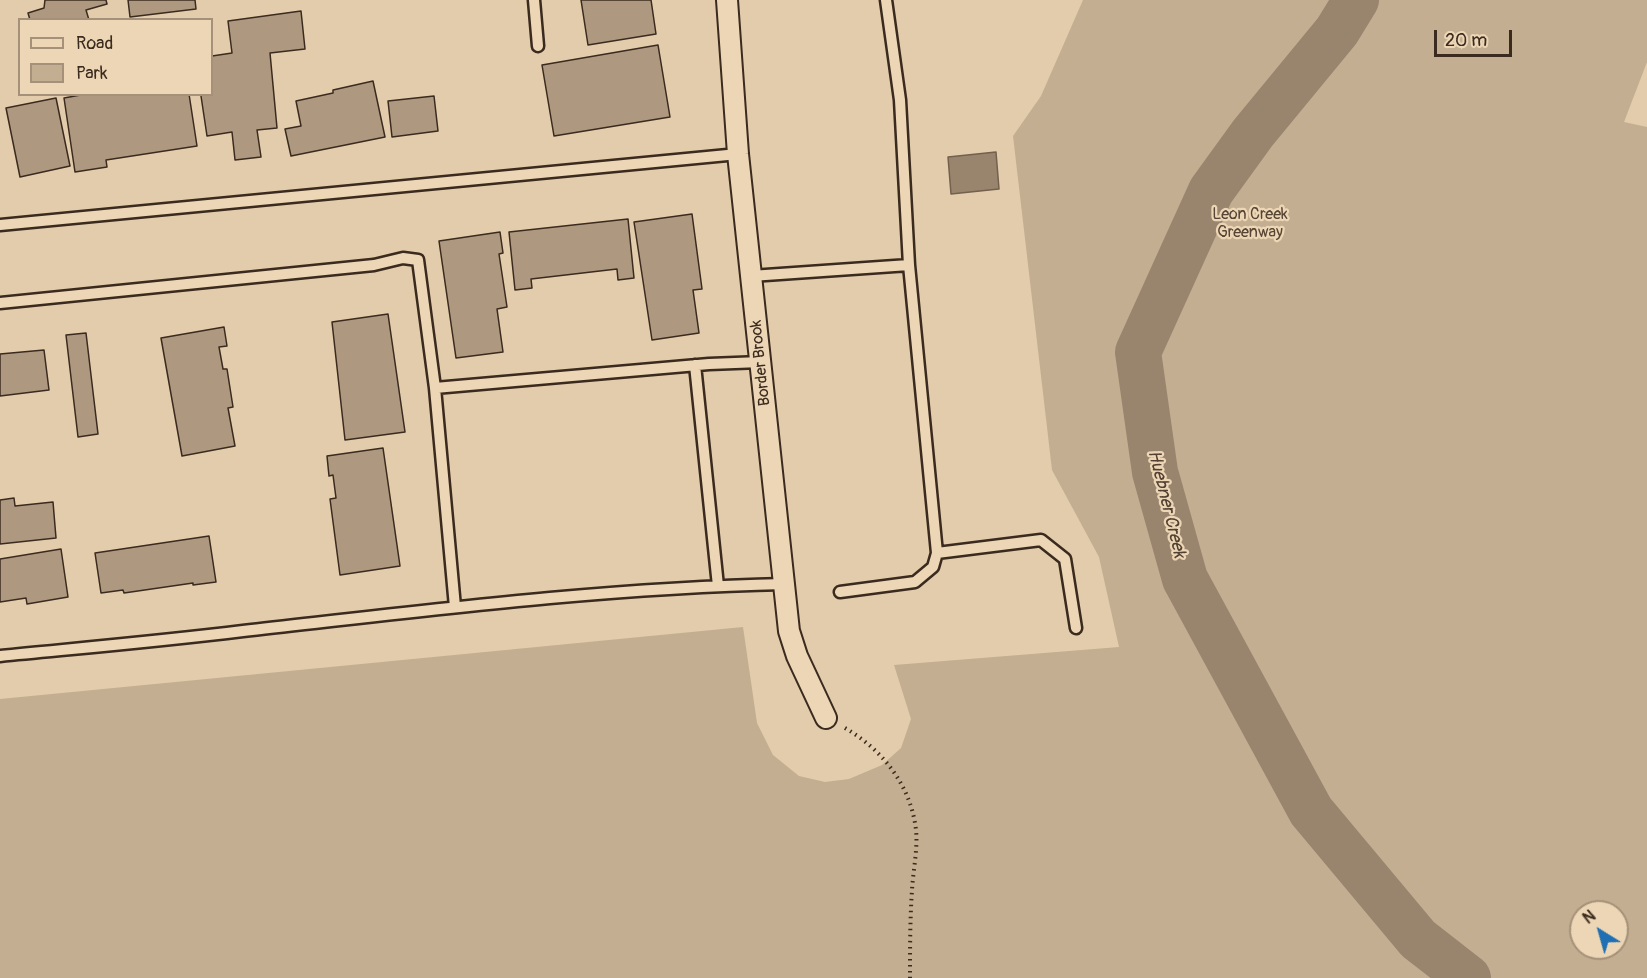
<!DOCTYPE html>
<style>
body{margin:0}
#map{position:relative;width:1647px;height:978px;overflow:hidden;background:#e2ccac;font-family:Pangolin,sans-serif}
canvas{display:block}
.legend{position:absolute;left:18px;top:18px;width:195px;height:78px;box-sizing:border-box;background:#ecd6b5;border:2px solid #a59179;margin:0;padding:8px 10px;list-style:none;font-size:18px;color:#3b2a1e}
.legend li{display:flex;align-items:center;gap:12px;height:30px}
.legend b{width:30px;border:2px solid #a59179}
.north{position:absolute;left:1569px;top:900px;width:60px;height:60px;box-sizing:border-box;background:#ecd6b5;border:2px solid #a59179;border-radius:50%;rotate:323deg;font-size:16px;font-weight:700;line-height:24px;text-align:center;color:#3b2a1e}
.north::after{content:'';display:block;margin:auto;width:21px;height:27px;background:#1f6fb2;clip-path:polygon(50% 0,100% 100%,50% 72%,0 100%)}
.scale{position:absolute;left:1434px;top:30px;width:78px;height:27px;box-sizing:border-box;border:3px solid #3b2a1e;border-top:0;padding-left:8px;font-size:18px;line-height:21px;white-space:nowrap;color:#3b2a1e;-webkit-text-stroke:4px #ecd6b5;paint-order:stroke}
</style>
<div id="map">
<canvas width="1647" height="978"></canvas>
<ul class="legend">
<li><b style="height:8px;background:#ecd6b5"></b>Road</li>
<li><b style="height:16px;background:#c3ae91"></b>Park</li>
</ul>
<div class="north">N</div>
<div class="scale">20 m</div>
</div>
<script>
const c = document.querySelector('canvas').getContext('2d');
c.lineJoin = 'round';
function fill(path, color) { c.fillStyle = color; c.fill(path, 'evenodd'); }
function stroke(path, color, width, dash) { c.strokeStyle = color; c.lineWidth = width; c.lineCap = dash ? 'butt' : 'round'; c.setLineDash(dash || []); c.stroke(path); }
function write(font, color, halo, rows, align = 'center') {
  c.font = font + ' Pangolin,sans-serif'; c.lineWidth = 4.5; c.setLineDash([]); c.textBaseline = 'middle'; c.strokeStyle = halo; c.fillStyle = color; for (const [text, x, y, turn = 0] of rows) {
    c.save(); c.translate(x, y); c.rotate((+turn || 0) * Math.PI / 180); c.textAlign = isNaN(turn) ? turn : align; if (halo) c.strokeText(text, 0, 0); c.fillText(text, 0, 0); c.restore();
  }
}
fill(new Path2D(`
 M1083,0H1647V62L1624,122L1647,127V978H0V699L743,627L757,723L773,755L799,776L825,782L849,779L882,765L901,748L911,719L894,665L1119,647L1099,557L1052,470L1013,136L1041,96ZM1581,912H1617V948H1581Z`), '#c3ae91');
const water = new Path2D(`
 M996,152L999,189L951,194L948,157Z`);
fill(water, '#99856e');
stroke(water, '#73614e', 1.5);
stroke(new Path2D(`
 M1356,0L1337,31L1253,133L1211,191L1138,352L1155,472L1185,579L1311,811L1418,939L1468,978`), '#99856e', 46);
const building = new Path2D(`
 M45,0H106L107,4L86,10L89,20H30L28,13L44,8Z
 M128,0H195L196,9L130,17Z
 M581,0H651L656,34L588,45Z
 M301,11L305,49L270,53L277,128L257,130L261,157L235,160L232,132L207,136L201,96L202,94H212V56L232,53L228,21Z
 M658,45L670,117L554,136L542,65Z
 M373,81L385,137L291,156L285,129L301,126L296,101L333,93V90Z
 M86,94H189L197,146L106,160L107,167L75,172L64,98Z
 M434,96L438,131L392,137L388,101Z
 M56,98L70,166L20,177L6,108Z
 M692,214L702,289L693,290L699,333L652,340L634,222Z
 M628,219L634,278L618,280L617,269L531,279L532,288L515,290L509,232Z
 M500,232L503,253L499,254L507,307L497,309L503,352L456,358L439,241Z
 M388,314L405,432L345,440L332,322Z
 M224,327L227,346L219,347L223,369H227L233,407L228,408L235,446L182,456L161,338Z
 M86,333L98,434L78,437L66,335Z
 M44,350L49,390L0,396V354Z
 M383,448L400,566L340,575L330,499L336,498L333,475L329,476L327,456Z
 M14,498L15,506L53,502L56,538L0,544V500Z
 M209,536L216,582L193,585V583L124,593L123,590L101,593L95,553Z
 M61,549L68,597L27,604L26,598L0,602V559Z`);
fill(building, '#ae9980');
stroke(building, '#3b2a1e', 1.5);
const lane = new Path2D(`
 M534,0L538,46
 M0,225L738,154
 M751,276L909,265L900,100L886,0
 M0,303L374,265L403,258L418,260L435,388L455,607
 M695,365L718,586
 M435,388L709,364L761,362
 M937,553L1041,540L1065,559L1076,628
 M840,592L915,582L933,567L937,553L909,265
 M0,656C81,648 162,641 243,631C423,611 603,588 784,584`);
const street = new Path2D(`
 M727,0L738,154L789,631L797,656L826,718`);
stroke(lane, '#3b2a1e', 15);
stroke(street, '#3b2a1e', 24);
stroke(new Path2D(`
 M845,728C883,750 911,786 916,830C918,849 913,871 912,890C910,919 910,949 910,978`), '#3b2a1e', 4, [1.5, 4.5]);
stroke(lane, '#ecd6b5', 10);
stroke(street, '#ecd6b5', 20);
write('16px', '#564435', '#ecd6b5', [
 ["Leon Creek",1250,215],
 ["Greenway",1250,233]
]);
write('16px', '#3b2a1e', '#ecd6b5', [
 ["Border Brook",761,363,-96]
]);
write('italic 18px', '#524132', '#ecd6b5', [
 ["Huebner Creek",1166,504,76]
]);
</script>
